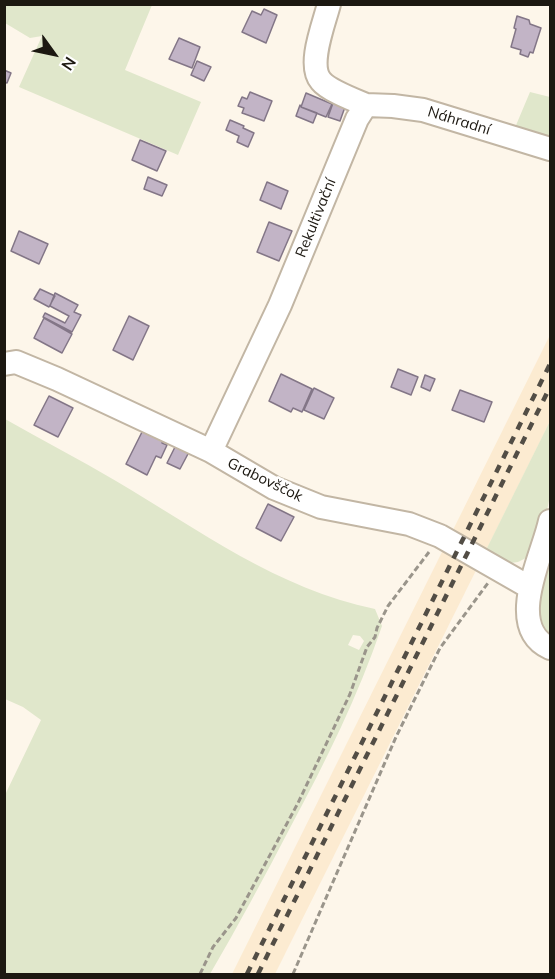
<!DOCTYPE html>
<meta charset="utf-8">
<style>
body{margin:0}
#map{position:relative;width:555px;height:979px;overflow:hidden;background:#fdf6ea;font-family:Mulish,sans-serif}
canvas{display:block}
.frame{position:absolute;inset:0;border:6px solid #1c1811;pointer-events:none}
.north{position:absolute;left:24px;top:24px;width:60px;height:60px;-webkit-text-stroke:4px #fff;paint-order:stroke;rotate:123deg;font-size:16px;font-weight:700;line-height:24px;text-align:center;color:#1c1811}
.north::after{content:'';display:block;margin:auto;width:21px;height:27px;background:#1c1811;clip-path:polygon(50% 0,100% 100%,50% 72%,0 100%)}
</style>
<div id="map">
<canvas width="555" height="979"></canvas>
<div class="frame"></div>
<div class="north">N</div>
</div>
<script>
const c = document.querySelector('canvas').getContext('2d');
c.lineJoin = 'round';
function fill(path, color) { c.fillStyle = color; c.fill(path, 'evenodd'); }
function stroke(path, color, width, dash) { c.strokeStyle = color; c.lineWidth = width; c.lineCap = dash ? 'butt' : 'round'; c.setLineDash(dash || []); c.stroke(path); }
function write(font, color, halo, rows, align = 'center') {
  c.font = font + ' Mulish,sans-serif'; c.lineWidth = 5; c.setLineDash([]); c.textBaseline = 'middle'; c.strokeStyle = halo; c.fillStyle = color; for (const [text, x, y, turn = 0] of rows) {
    c.save(); c.translate(x, y); c.rotate((+turn || 0) * Math.PI / 180); c.textAlign = isNaN(turn) ? turn : align; if (halo) c.strokeText(text, 0, 0); c.fillText(text, 0, 0); c.restore();
  }
}
fill(new Path2D(`
 M550,335V421L538,446L275,974H232Z`), '#fcebd1');
fill(new Path2D(`
 M4,5H152L125,70L201,102L178,155L19,87L42,36L30,38L5,23Z
 M530,92L550,97V142L514,130Z
 M5,419C42,440 79,459 116,481C199,530 278,589 375,609L382,626C358,696 326,761 291,826C265,876 238,926 210,974H5V795L41,720L23,707L5,699ZM353,635L360,636L364,641L359,650L348,645Z
 M550,421V496L544,525L532,555L518,562L504,564L484,554Z
 M550,533V640L535,621Z`), '#e0e7cb');
const building = new Path2D(`
 M264,9L277,15L266,43L242,32L252,11L261,15Z
 M517,16L529,20L530,24L541,28L533,53L530,52L528,57L520,54L521,50L511,47L516,29L514,28Z
 M179,38L200,47L192,68L169,59Z
 M197,61L211,67L204,81L191,75Z
 M4,70L11,73L7,83L4,82Z
 M250,92L272,101L264,121L245,114L242,113L244,108L238,106L242,97L247,99Z
 M306,93L332,104L326,117L301,107Z
 M333,103L345,107L340,121L328,117Z
 M300,105L301,107L317,113L313,123L296,116Z
 M230,120L244,126L243,128L254,133L248,147L237,142L239,136L226,130Z
 M140,140L166,151L157,171L132,160Z
 M148,177L167,185L162,196L144,189Z
 M267,182L288,191L281,209L260,200Z
 M269,222L292,231L279,261L257,252Z
 M19,231L48,244L39,264L11,251Z
 M40,289L55,296L49,307L34,299Z
 M55,293L78,305L74,312L81,315L72,332L43,317L45,313L65,323L69,316L50,306Z
 M129,316L149,326L133,360L113,350Z
 M44,318L72,334L62,353L34,338Z
 M398,369L418,377L411,395L391,387Z
 M281,374L312,389L302,412L293,408L291,412L269,401Z
 M425,375L435,379L430,391L421,387Z
 M314,388L334,398L324,419L304,410Z
 M460,390L492,402L484,422L452,410Z
 M49,396L73,408L58,437L34,425Z
 M143,430L163,440L162,443L167,445L161,458L156,456L147,475L126,464Z
 M176,445L189,452L180,469L167,463Z
 M268,504L294,517L281,541L256,528Z`);
fill(building, '#c2b4c6');
stroke(building, '#837687', 1.5);
const minor = new Path2D(`
 M366,105L393,106L423,110L550,149
 M4,364L16,362L57,379L211,451L274,488L321,507L409,524L440,536L529,587
 M211,451L280,305L357,119L366,105C354,100 328,90 321,81C307,65 324,24 329,4
 M550,521C543,555 504,627 550,648`);
stroke(minor, '#c2b6a4', 26);
stroke(new Path2D(`
 M200,974L213,947L236,918L298,803L350,694L367,647L375,637L377,628L388,606L429,552
 M293,974L396,737L440,648L488,583`), '#9a958b', 3, [6, 3]);
stroke(minor, '#fff', 22);
stroke(new Path2D(`
 M247,974L550,364
 M258,974L550,387`), '#524d45', 4.5, [8, 8]);
write('15px', '#1c1811', '#fff', [
 ["Náhradní",459,121,17],
 ["Rekultivační",316,218,-68],
 ["Grabovščok",265,480,26]
]);
</script>
